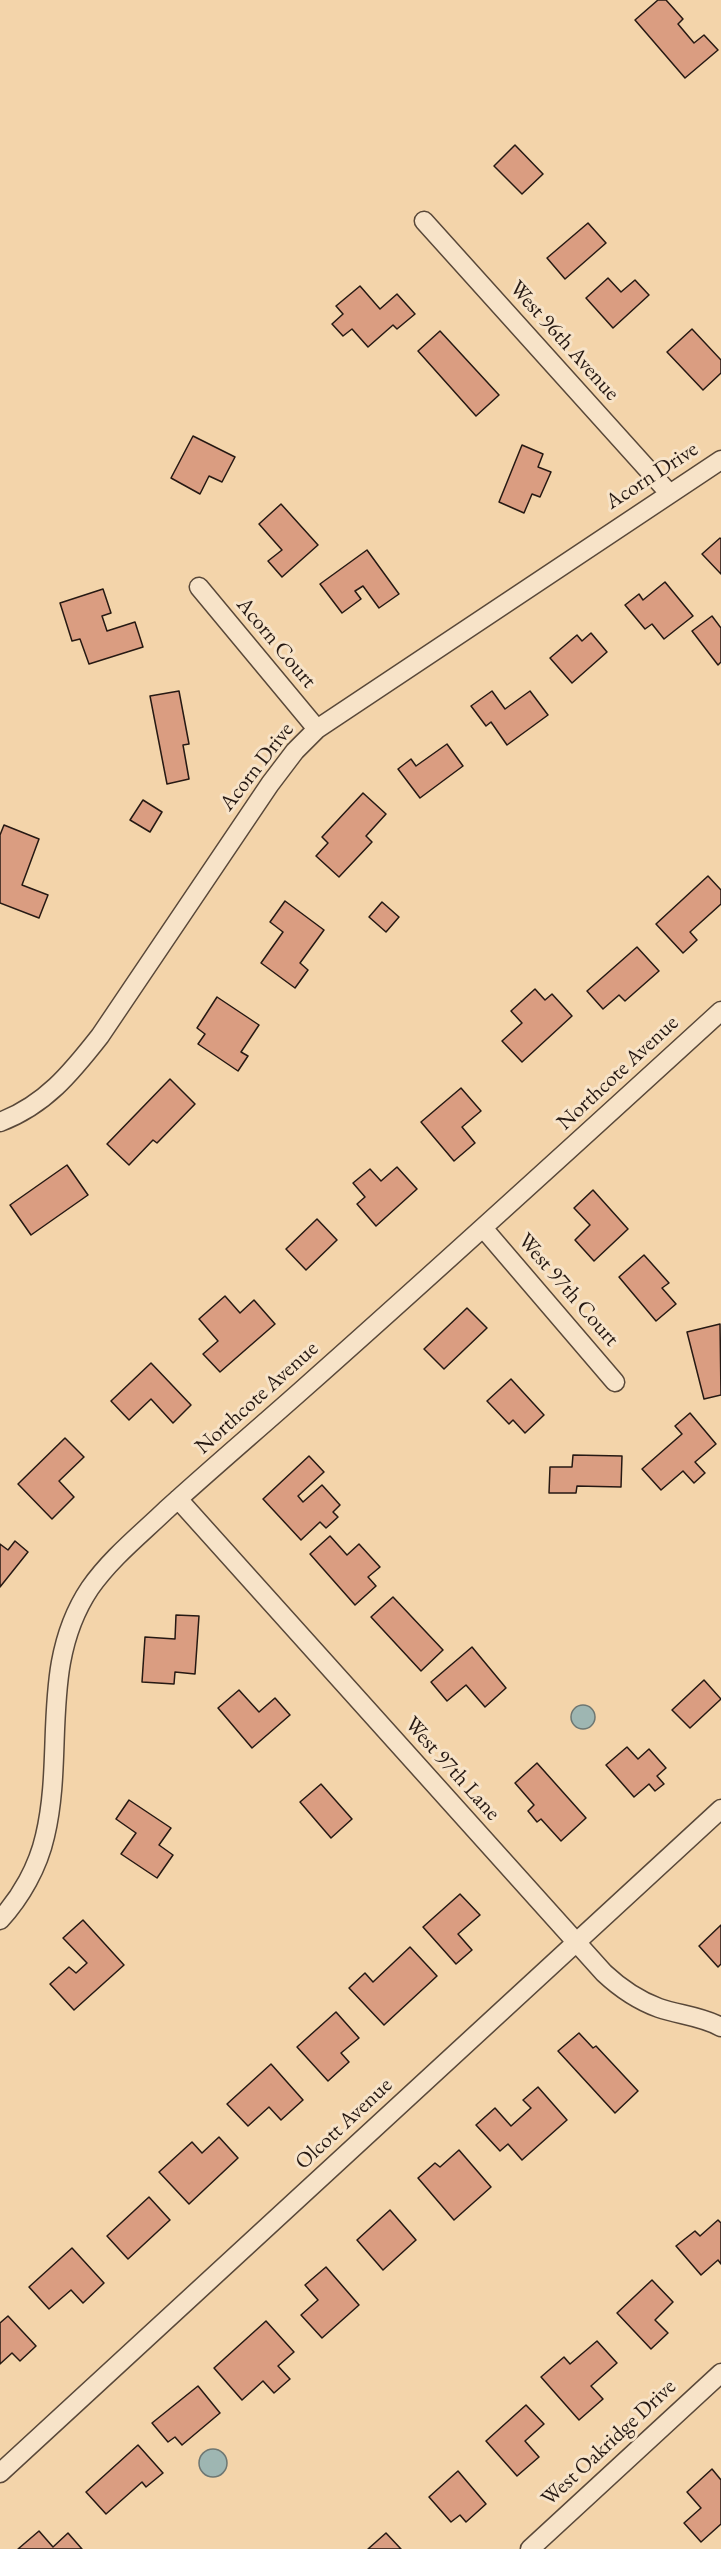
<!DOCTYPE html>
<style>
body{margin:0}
canvas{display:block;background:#f3d4aa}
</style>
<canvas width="721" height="2549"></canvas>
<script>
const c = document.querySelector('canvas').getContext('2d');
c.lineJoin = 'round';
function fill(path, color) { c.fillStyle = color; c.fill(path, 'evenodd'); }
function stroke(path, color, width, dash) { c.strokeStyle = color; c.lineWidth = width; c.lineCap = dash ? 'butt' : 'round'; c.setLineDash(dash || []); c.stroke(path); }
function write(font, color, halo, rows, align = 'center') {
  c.font = font + ' "EB Garamond",serif'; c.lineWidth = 6; c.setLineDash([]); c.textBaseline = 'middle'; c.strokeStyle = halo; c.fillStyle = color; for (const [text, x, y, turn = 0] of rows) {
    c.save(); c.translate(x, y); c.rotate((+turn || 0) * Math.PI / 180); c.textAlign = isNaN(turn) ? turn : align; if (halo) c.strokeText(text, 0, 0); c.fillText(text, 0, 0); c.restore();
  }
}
const water = new Path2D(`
 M571 1717a12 12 0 1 1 24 0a12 12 0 1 1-24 0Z
 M199 2463a14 14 0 1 1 28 0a14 14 0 1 1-28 0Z`);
fill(water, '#9eb6b2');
stroke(water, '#6e7772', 1.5);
const building = new Path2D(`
 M658,0H666L683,19L678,24L694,43L704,35L718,50L685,78L635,20Z
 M515,145L543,174L522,194L494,166Z
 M588,223L606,243L565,279L547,258Z
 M608,278L621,292L635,280L649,295L613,328L586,298Z
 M360,286L380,309L397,294L415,314L397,329L393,325L368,347L352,329L343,336L332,324L343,314L336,306Z
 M692,329L721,360V373L703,390L667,352Z
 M440,331L499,395L476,416L418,351Z
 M193,436L235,457L222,482L209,476L200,494L171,478Z
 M522,445L543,454L538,467L551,472L540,497L532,494L524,513L499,502Z
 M281,504L318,545L282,577L268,561L282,550L259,524Z
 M720,538L721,539V574L702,554Z
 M367,550L399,594L379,608L363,586L355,591L361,599L342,613L320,584Z
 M665,582L693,616L664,639L652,624L645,629L625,605L639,594L643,600Z
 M103,589L111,613L102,616L107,631L135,622L143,647L89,664L80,639L72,641L60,603Z
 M712,616L721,628V662L718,665L692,631Z
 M591,633L607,652L572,683L550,658L577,635L582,641Z
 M179,691L189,744L183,745L189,779L167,784L150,696Z
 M492,691L505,709L530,691L548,715L507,745L491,722L486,726L471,706Z
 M447,744L463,766L420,798L398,769L411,759L416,766Z
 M363,793L386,814L366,836L372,842L339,877L316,856L328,843L322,837Z
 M143,800L162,812L150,832L130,820Z
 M4,825L39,839L22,885L48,895L39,918L0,903V835Z
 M708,876L721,890V904L690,932L697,940L683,953L656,924Z
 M285,901L324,930L300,963L308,970L295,988L261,963L283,932L270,922Z
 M382,902L399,917L386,932L369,917Z
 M637,947L659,971L625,1001L619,995L603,1009L587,991Z
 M535,989L545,1000L552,994L572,1016L522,1062L502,1041L522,1023L511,1011Z
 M217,997L259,1025L241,1052L248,1056L238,1071L198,1044L205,1034L197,1028Z
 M170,1079L195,1104L157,1143L153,1140L129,1165L107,1144Z
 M461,1088L481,1111L462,1127L475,1143L454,1161L421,1122Z
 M67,1165L88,1195L31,1235L10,1205Z
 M397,1167L417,1189L376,1226L357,1204L365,1197L353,1183L370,1169L381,1181Z
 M593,1190L628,1229L594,1261L575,1240L590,1225L574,1208Z
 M317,1219L337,1240L306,1270L286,1249Z
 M644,1255L669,1283L662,1288L676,1304L656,1321L619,1277Z
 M225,1296L240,1313L254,1300L275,1324L220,1372L203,1354L218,1341L199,1319Z
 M467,1308L487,1328L444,1369L424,1349Z
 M720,1324L721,1395L704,1399L687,1332Z
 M151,1363L191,1405L173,1423L151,1399L129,1420L111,1401Z
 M511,1379L544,1415L525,1433L513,1420L509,1424L487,1401Z
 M690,1413L716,1444L695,1462L705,1473L694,1483L683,1471L661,1490L642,1469L682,1434L675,1426Z
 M65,1438L84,1457L59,1481L74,1497L52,1519L18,1484Z
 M573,1455L622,1456L621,1487L577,1486L576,1493H549L550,1467H572Z
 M309,1456L324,1472L298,1496L303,1502L322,1485L340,1505L333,1512L338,1517L326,1528L320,1522L301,1540L263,1499Z
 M330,1536L347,1555L359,1544L380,1567L368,1577L376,1586L355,1605L310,1554Z
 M15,1541L28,1552L0,1587V1544L8,1550Z
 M393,1597L443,1650L421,1671L371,1617Z
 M176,1615L199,1616L195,1674L175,1672L174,1684L142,1682L145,1637L175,1639Z
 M472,1647L506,1688L485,1707L466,1685L447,1701L431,1682Z
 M704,1680L721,1699L690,1728L672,1710Z
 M239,1690L259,1712L275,1698L290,1715L252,1748L218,1708Z
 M627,1747L638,1759L649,1749L666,1768L657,1776L664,1784L655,1791L649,1784L634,1797L606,1765Z
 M537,1763L586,1818L561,1841L541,1819L537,1822L528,1811L534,1805L515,1783Z
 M321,1784L352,1819L331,1838L300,1802Z
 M129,1800L171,1828L159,1845L173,1855L157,1878L121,1854L136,1833L116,1819Z
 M460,1894L480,1915L458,1934L472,1950L456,1964L423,1927Z
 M83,1920L124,1965L74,2010L50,1984L69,1967L76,1973L87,1963L63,1938Z
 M721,1925V1964L718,1967L699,1946Z
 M410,1947L437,1976L384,2025L349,1988L365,1973L373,1982Z
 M336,2012L359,2038L341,2053L349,2062L328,2081L297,2047Z
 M579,2033L593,2048L596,2046L638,2091L615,2113L558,2051Z
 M271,2064L303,2100L281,2120L269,2107L248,2126L227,2104Z
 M538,2087L567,2120L522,2160L508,2144L500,2151L476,2125L495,2108L511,2126L531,2108L523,2100Z
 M219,2137L238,2158L189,2204L159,2172L192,2142L202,2153Z
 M459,2150L491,2187L454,2220L418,2178L435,2163L440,2167Z
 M149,2197L170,2220L128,2259L107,2236Z
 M390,2210L416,2240L383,2270L357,2240Z
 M718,2220L721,2223V2264L718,2260L701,2275L676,2246L695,2231L700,2236Z
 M72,2248L104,2283L83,2303L71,2290L49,2309L29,2287Z
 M326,2267L359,2305L322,2338L301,2315L318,2300L305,2285Z
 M652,2280L673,2302L655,2320L668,2333L651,2349L617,2313Z
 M8,2316L36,2346L20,2361L12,2353L0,2364V2323Z
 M266,2321L294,2352L278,2366L290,2379L274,2393L263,2381L242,2400L214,2368Z
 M597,2341L617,2363L591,2386L603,2399L579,2420L541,2377L564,2357L570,2364Z
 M198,2386L220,2413L182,2445L175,2437L168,2442L152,2423Z
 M526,2405L544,2424L525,2441L539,2457L517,2476L486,2441Z
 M138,2445L163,2473L146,2487L142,2482L106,2514L86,2492Z
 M712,2469L721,2480V2524L701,2542L684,2523L701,2508L687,2492Z
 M458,2471L486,2504L466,2522L460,2515L451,2522L429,2497Z
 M39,2531L53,2547L68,2533L82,2549H18Z
 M386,2533L401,2549H368Z`);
fill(building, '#da9d81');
stroke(building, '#261913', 1.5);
const street = new Path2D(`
 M424,221L669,493
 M199,587L317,729
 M0,1122C45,1105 71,1073 100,1036L270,784L295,751L317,729L721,460
 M484,1229L615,1382
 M178,1499L604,1973C620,1988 637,2000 659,2008C679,2015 701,2016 721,2027
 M0,1920C21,1897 38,1867 45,1836C65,1752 39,1664 90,1588C111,1558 140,1535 166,1510C211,1469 257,1430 302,1390C443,1265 582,1138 721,1011
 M0,2473L721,1809
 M530,2549L721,2373`);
stroke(street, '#594839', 21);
stroke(street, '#f7e3c8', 18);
write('22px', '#261913', '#f7e3c8', [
 ["West 96th Avenue",564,341,48],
 ["Acorn Drive",652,476,-33],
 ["Acorn Court",276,643,50],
 ["Acorn Drive",257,767,-52],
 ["Northcote Avenue",618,1073,-43],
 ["West 97th Court",568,1290,49],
 ["Northcote Avenue",257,1398,-42],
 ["West 97th Lane",452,1769,48],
 ["Olcott Avenue",344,2124,-43],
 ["West Oakridge Drive",609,2443,-43]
]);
</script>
